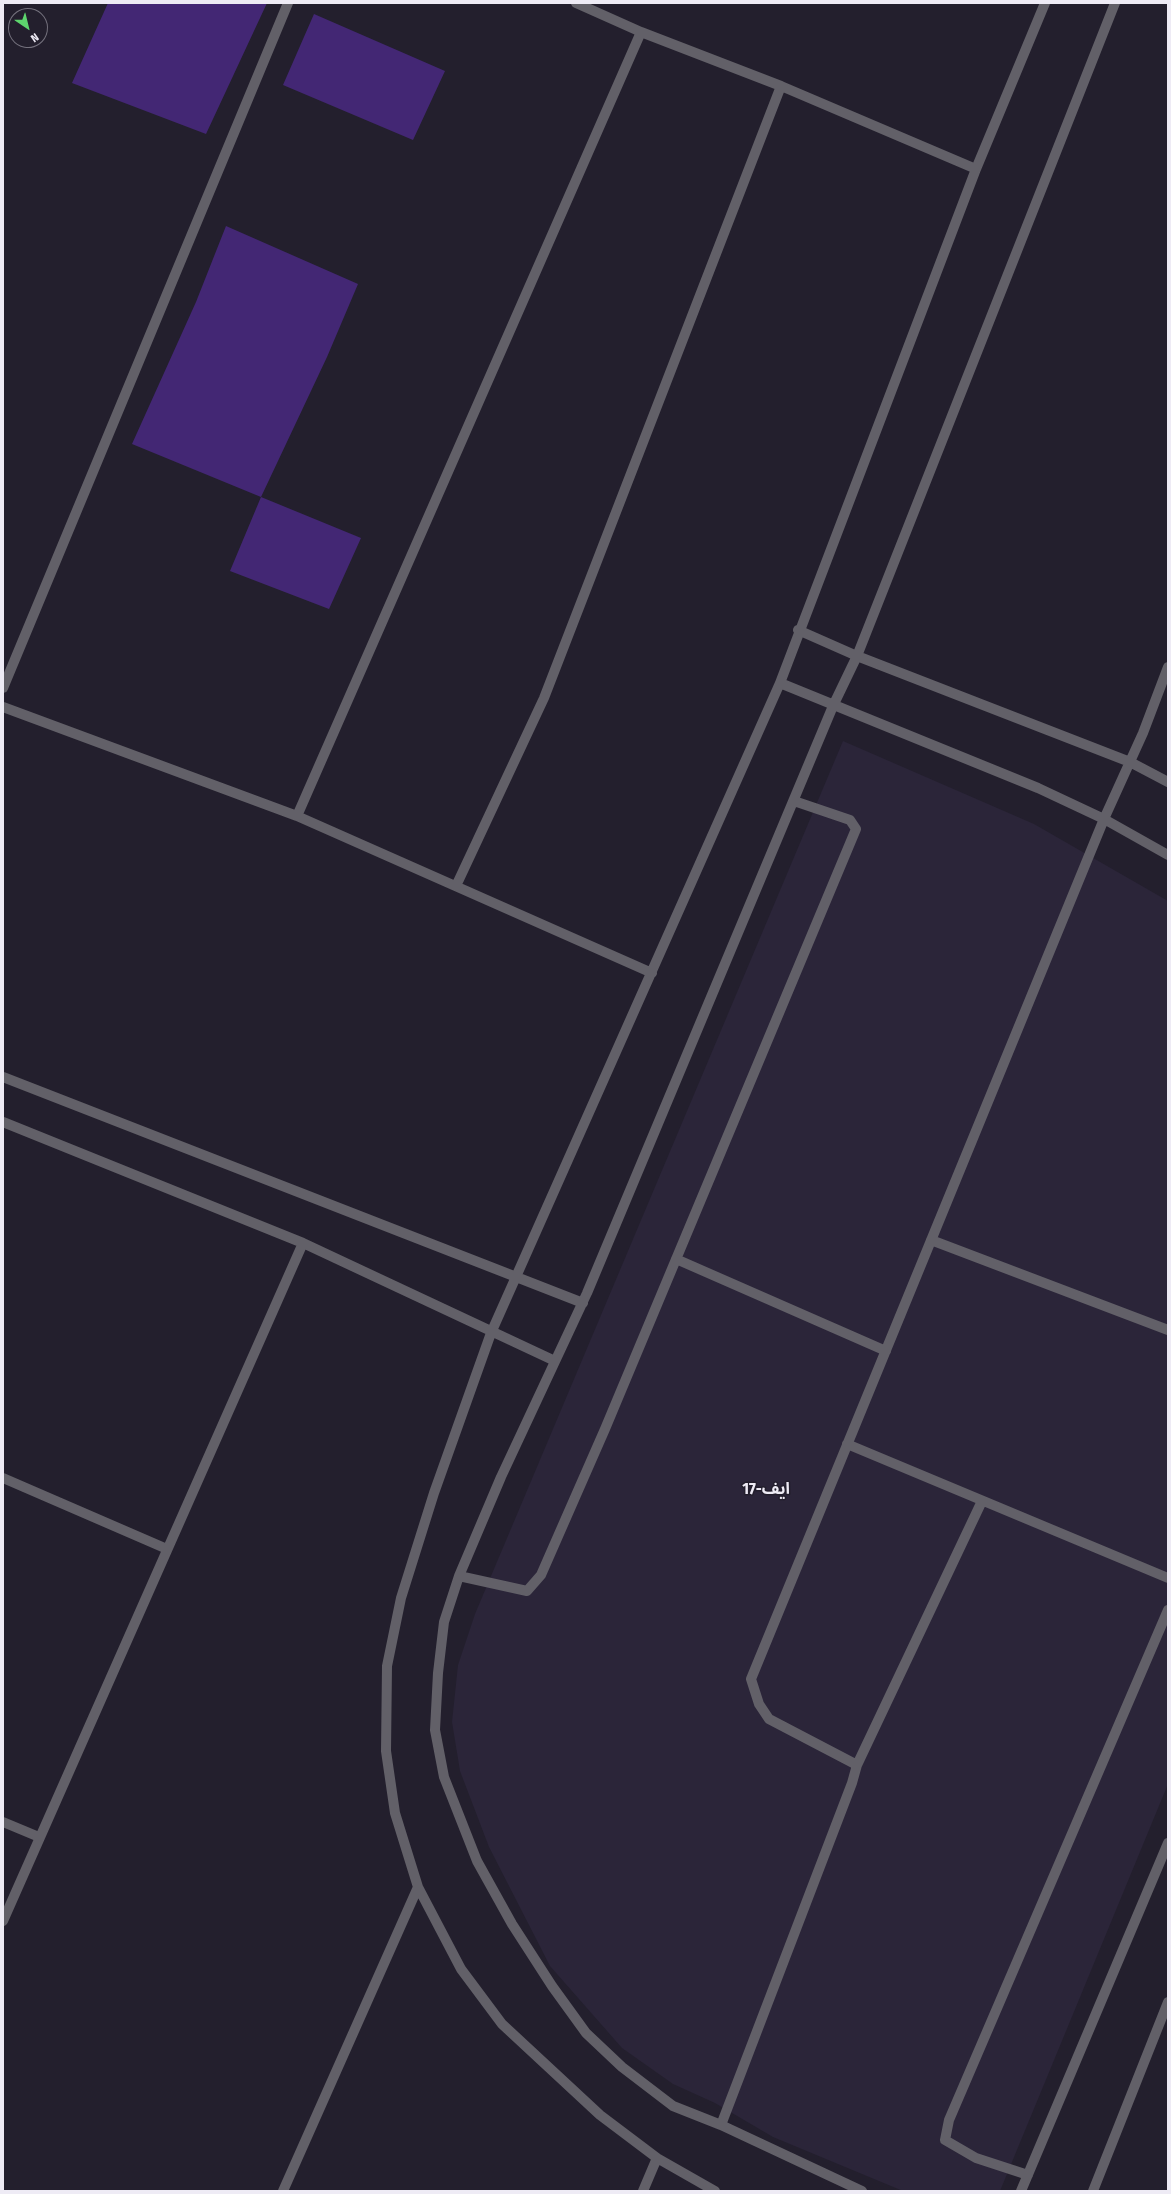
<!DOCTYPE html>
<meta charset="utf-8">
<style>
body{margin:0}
#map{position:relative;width:1171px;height:2194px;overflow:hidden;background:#231f2d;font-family:"Fira Sans Condensed",sans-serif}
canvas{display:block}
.frame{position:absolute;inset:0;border:4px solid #eeebf5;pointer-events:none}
.north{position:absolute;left:8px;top:8px;width:40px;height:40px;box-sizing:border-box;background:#231f2d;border:1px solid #74717d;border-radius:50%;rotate:145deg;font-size:11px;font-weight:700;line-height:16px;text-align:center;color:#eeebf5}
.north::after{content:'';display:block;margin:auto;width:14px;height:18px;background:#5dd56d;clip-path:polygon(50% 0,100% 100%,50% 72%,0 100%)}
</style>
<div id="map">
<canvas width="1171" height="2194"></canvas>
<div class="frame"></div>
<div class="north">N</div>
</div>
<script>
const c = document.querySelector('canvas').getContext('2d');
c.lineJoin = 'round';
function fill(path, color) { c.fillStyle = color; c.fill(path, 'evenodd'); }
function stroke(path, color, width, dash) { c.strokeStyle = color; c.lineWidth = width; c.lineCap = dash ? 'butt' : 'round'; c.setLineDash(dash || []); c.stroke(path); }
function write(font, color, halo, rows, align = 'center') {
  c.font = font + ' "Fira Sans Condensed","Noto Sans Arabic",sans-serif'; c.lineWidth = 3; c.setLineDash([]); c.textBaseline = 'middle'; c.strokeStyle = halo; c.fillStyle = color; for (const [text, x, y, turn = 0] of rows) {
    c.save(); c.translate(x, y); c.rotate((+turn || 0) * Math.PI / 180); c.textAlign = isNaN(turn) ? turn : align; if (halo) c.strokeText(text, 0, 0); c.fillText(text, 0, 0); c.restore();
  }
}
fill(new Path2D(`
 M843,741L1034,824L1168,901V1784L1000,2191H903L773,2137L715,2103L673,2084L622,2048L550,1966L489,1847L460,1771L452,1722L458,1665L475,1614Z`), '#2b2539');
fill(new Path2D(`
 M108,3H267L206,134L72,83Z
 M314,14L445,71L413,140L283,85Z
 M226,226L358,284L327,357L261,497L132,444L196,302Z
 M261,497L361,538L329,609L230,571Z`), '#432774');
stroke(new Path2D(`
 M576,3L641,32L781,86L976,169
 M798,630L857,656L1130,762L1168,782
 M780,683L1038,788L1104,819L1168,855
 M3,688L288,3
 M3,707L297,816L652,973
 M297,816L641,32
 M456,886L544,698L781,86
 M3,1077L583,1303
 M3,1122L303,1243L555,1361
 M931,1240L1168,1330
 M676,1259L886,1351
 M847,1444L1168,1578
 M3,1478L167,1549
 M459,1576L527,1591L541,1575L605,1429L856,829L850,820L794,801
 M857,1765L982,1501
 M3,1822L39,1837
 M3,1921L303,1243
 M721,2125L852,1783L857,1765L769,1719L759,1704L751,1679L1104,819L1143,733L1168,667
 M1028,2175L976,2158L945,2140L949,2120L1168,1610
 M283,2191L418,1887
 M643,2191L657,2158
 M715,2191L657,2158L600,2115L502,2024L461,1969L418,1887L395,1813L386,1751L387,1666L401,1598L434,1493L491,1333L780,683L976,169L1045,3
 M862,2191L721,2125L673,2106L622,2067L586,2033L552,1986L512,1924L477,1861L444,1777L435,1730L438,1673L444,1622L459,1576L501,1477L587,1293L833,706L857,656L1115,3
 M1021,2191L1168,1843
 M1093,2191L1168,2002`), '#626068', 10);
write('bold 16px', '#eeebf5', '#231f2d', [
 ["ایف-17",766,1490]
]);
</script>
